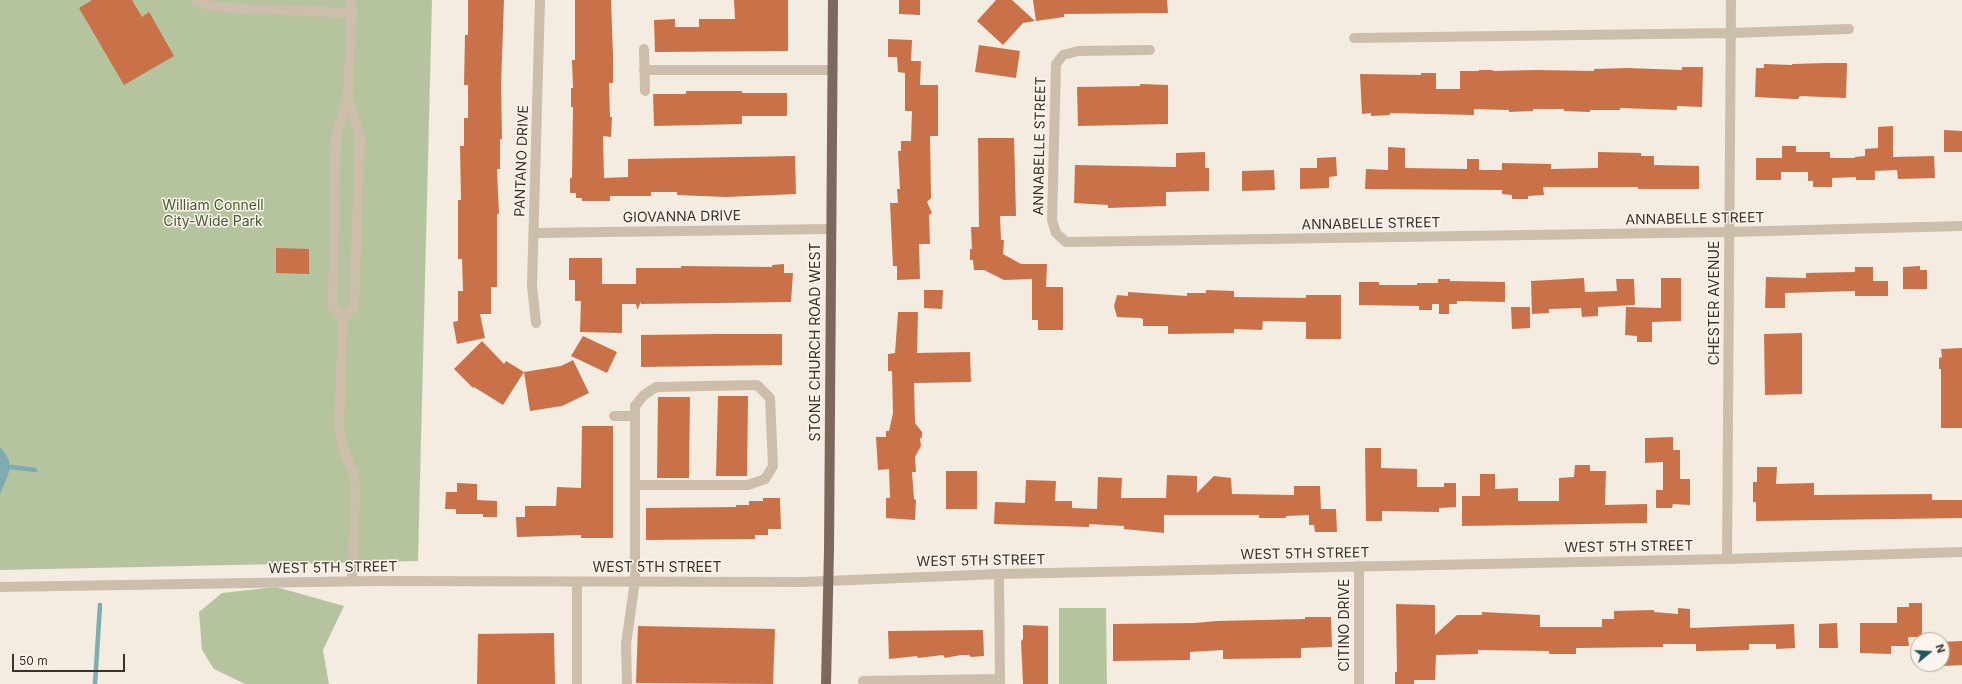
<!DOCTYPE html>
<style>
body{margin:0}
#map{position:relative;width:1962px;height:684px;overflow:hidden;background:#f4ece0;font-family:Inter,sans-serif}
canvas{display:block}
.north{position:absolute;left:1910px;top:632px;width:40px;height:40px;box-sizing:border-box;background:#fbf5ed;border:1px solid #aea79f;border-radius:50%;rotate:72deg;font-size:11px;font-weight:700;line-height:16px;text-align:center;color:#3a312a}
.north::after{content:'';display:block;margin:auto;width:14px;height:18px;background:#1e555e;clip-path:polygon(50% 0,100% 100%,50% 72%,0 100%)}
.scale{position:absolute;left:12px;top:654px;width:113px;height:18px;box-sizing:border-box;border:2px solid #3a312a;border-top:0;padding-left:5px;font-size:12px;line-height:14px;white-space:nowrap;color:#3a312a;-webkit-text-stroke:3px #fbf5ed;paint-order:stroke}
</style>
<div id="map">
<canvas width="1962" height="684"></canvas>
<div class="north">N</div>
<div class="scale">50 m</div>
</div>
<script>
const c = document.querySelector('canvas').getContext('2d');
c.lineJoin = 'round';
function fill(path, color) { c.fillStyle = color; c.fill(path, 'evenodd'); }
function stroke(path, color, width, dash) { c.strokeStyle = color; c.lineWidth = width; c.lineCap = dash ? 'butt' : 'round'; c.setLineDash(dash || []); c.stroke(path); }
function write(font, color, halo, rows, align = 'center') {
  c.font = font + ' Inter,sans-serif'; c.lineWidth = 3; c.setLineDash([]); c.textBaseline = 'middle'; c.strokeStyle = halo; c.fillStyle = color; for (const [text, x, y, turn = 0] of rows) {
    c.save(); c.translate(x, y); c.rotate((+turn || 0) * Math.PI / 180); c.textAlign = isNaN(turn) ? turn : align; if (halo) c.strokeText(text, 0, 0); c.fillText(text, 0, 0); c.restore();
  }
}
fill(new Path2D(`
 M0,0H432L418,561L0,570Z
 M276,587L344,606L323,650L329,684H245L214,669L202,650L199,612L222,593Z
 M1059,608H1106L1107,684H1059Z`), '#b5c49f');
fill(new Path2D(`
 M0,447C17,466 8,473 0,495Z`), '#7dacb2');
stroke(new Path2D(`
 M11,467L35,470
 M95,684L100,605`), '#7dacb2', 4.5);
fill(new Path2D(`
 M92,0H132L142,17L149,12L174,56L124,85L79,8Z
 M468,0H504L501,85L502,139H500V169H497L499,214H497V287H491V314H480L485,338L457,344L453,322L458,321V291H463L462,259H458V200H461L460,146H464V118H468V85H464L465,35H468Z
 M575,0H611L613,56V83H609L610,117H612L611,137L603,136L604,178L628,177V159L795,156L796,194L726,197L677,195V192H651V196H610V201H582V198H576V193H570V178H572L573,107H571V88H573L572,60H575Z
 M734,0H788V51L655,52L654,20L675,19V27H699V19H735Z
 M899,0H920V15L899,14Z
 M996,0H1012L1035,21L1023,23L1003,45L977,21Z
 M1033,0H1167L1168,13L1064,14V17L1036,21Z
 M888,39L912,40L911,61H921L920,85H938V136H930L931,198L927,202L932,213L929,215L930,244H919L920,279L897,280V266H893L890,203H898L897,189H900L898,151H901V141H911L912,111H905V73L898,72L897,57H888Z
 M979,45L1020,51L1016,78L975,72Z
 M1827,63H1847L1846,98L1800,96L1798,99H1793L1755,97L1756,68H1764V64L1792,65V64Z
 M1682,67H1703L1702,107L1677,106V110L1620,108V110H1590V112L1564,111V109H1533V111L1509,112V110L1474,109V115L1390,113V115L1371,116V113L1362,114L1360,74L1421,75V73H1436V89H1460V71H1479V70H1493V71L1537,70L1594,71V69L1627,68L1682,70Z
 M1140,84L1168,85V124L1078,126L1077,87L1140,86Z
 M686,91H742V93H787V116H742V124L654,126L653,94H686Z
 M1893,126V157L1934,156L1935,178L1898,179L1897,170L1875,171V180H1856V177L1832,178V187H1813V181H1808V172H1781V180H1756V158H1782V146H1796V152H1830V158H1855V157L1865,156V149L1878,148V127Z
 M1944,130L1962,131V152H1944Z
 M978,138H1014L1016,216H1000L1001,240H1004L1003,254L1021,264H1047L1046,287H1063V330H1038V320H1032V279L1004,280L984,270H974L973,260H970V249H972L971,227H979Z
 M1388,147L1405,148V168L1467,169V159H1479V170H1502V163L1551,164V169L1598,168V152L1641,153V156H1654V165L1699,166V189H1638V187H1543L1544,195L1528,196V199H1512V195L1502,194V190L1365,189L1366,169L1388,170Z
 M1205,152V168H1209V191L1166,192V206L1108,208V205L1074,203L1075,165L1176,167V153Z
 M1336,157L1337,176L1329,177V188L1300,189V168H1317V158Z
 M1274,170L1275,190L1242,191V171Z
 M276,248L309,249V274L276,273Z
 M569,258H602V284H636V268H681V266L772,267V265L784,264V273H793L791,302L641,304V302L637,310L636,304H622V333L580,332L581,301H575V280H569Z
 M1920,266V270H1927V289H1903V267Z
 M1855,267H1873V281H1888V296H1855V291L1785,293V308H1765L1766,277L1806,278V273L1855,272Z
 M1584,278L1585,292L1617,291L1616,279H1634L1635,305L1598,307V316L1582,317L1581,308L1549,309V313L1532,314L1531,281Z
 M1661,278H1681V321L1652,322V342H1637V336L1625,335L1626,307L1661,308Z
 M1438,279H1450V281L1505,282V302L1457,301V304H1449V314H1439V304H1432V310H1419V306L1359,305V282H1379V285H1417V283H1438Z
 M924,290H943L942,309L924,308Z
 M1206,290L1234,291V297L1306,298V295H1341V339H1306V322L1263,321L1262,330L1234,329V333L1168,334V326H1143V319L1140,318L1117,317L1114,306L1117,295L1128,296V292L1187,296V293H1206Z
 M1511,307H1530V328L1512,329Z
 M898,312H918L917,353L970,352L971,382L914,383L915,423L922,432V437L920,439L921,446L915,457L916,472H912L914,499L916,500L915,520L886,518V498H890L889,469L878,470L876,437H886V431H889L893,413L892,371H888V354L895,353Z
 M1802,333V394L1765,395L1764,334Z
 M715,334H782V365L641,367V335Z
 M583,336L617,352L607,373L571,356Z
 M482,341L504,364L506,361L524,372L503,405L474,387L473,388L454,369Z
 M1962,348V428H1941V369H1939V358L1942,357L1941,349Z
 M573,360L589,393L562,406L530,411L524,372L561,366Z
 M718,396H748L747,476H716Z
 M658,397H690L689,478H657Z
 M582,426H613V538H581V535L517,537L516,517H525V506H556L557,487L581,488Z
 M1673,437V450H1680V479H1690V505L1673,504L1672,508H1656V490H1663V462L1645,463V438Z
 M1365,448H1381V468L1417,469V487H1444V483H1456V507L1439,508V512L1382,511V521H1366Z
 M1575,465H1590V471H1606L1605,505L1647,504V523L1462,526V496H1480V474H1495V489L1518,488V501H1559V478L1574,477Z
 M1757,467H1777L1776,484L1814,483V495L1932,494V500H1962V518L1756,521V502H1753V482H1757Z
 M946,471H977V509H946Z
 M1167,475L1197,476V493L1214,476L1231,478L1232,494L1294,495V486H1320L1321,509H1336L1337,532H1315L1314,525H1309V515L1286,516V518H1259V515H1164V533L1124,529V526L1089,524V527L994,524L995,502L1025,503L1026,480L1056,481L1055,501H1072V508L1097,509L1098,477L1122,478L1121,498H1166Z
 M457,483L477,484V500L497,501V517H483V514H456V509H445L446,492H457Z
 M763,498H780L781,529H768V535H755V539L646,540V508L736,507V505H749V501H763Z
 M1909,603H1922V637H1908L1909,646H1891V654L1860,653V623H1897V607H1909Z
 M1396,604L1435,605V635L1457,615H1482V612L1540,615V627H1602V619H1614V611L1654,610V612L1678,614V608L1690,609V628L1794,624L1795,648L1776,649V644H1749V650L1696,651V644H1663V647L1576,648V654H1549V651L1478,650V654L1436,655L1435,680H1414V684H1395V672H1397Z
 M1305,617H1331L1332,647L1301,648V658L1223,659V650L1190,652V660L1113,661V624L1194,623L1217,621L1305,619Z
 M1837,623L1838,648H1819V624Z
 M1023,625L1048,626V684H1023L1021,641L1023,639Z
 M638,626L775,629L773,684L636,683Z
 M983,630L984,656L971,657L969,655H961L945,658L943,655L918,658L917,656L889,659L888,631Z
 M554,633L555,684H477L478,634Z
 M1962,641V665L1942,666V642Z`), '#c97148');
stroke(new Path2D(`
 M196,0L213,7L352,13
 M351,0L352,13L348,94L336,138L333,306L343,318L339,428L344,451L354,475L355,496L352,581
 M1354,38L1731,33L1849,29
 M644,49L645,91
 M1150,50L1078,51L1063,55L1056,64L1052,220L1056,233L1066,242L1729,232L1962,226
 M644,70H832
 M533,233L830,229
 M343,318L354,307L360,140L348,95
 M536,323L532,286L540,0
 M614,416H635
 M1727,559L1731,0
 M1359,566V684
 M999,574L1000,684
 M0,587L375,581L803,582L999,574L1727,559L1962,552
 M863,681L1000,679
 M577,684V582
 M627,684L626,644L635,581V406L644,395L656,387L757,385L770,398L773,466L765,479L748,485H635`), '#cdbdab', 10);
stroke(new Path2D(`
 M826,684L829,550L833,0`), '#7d695b', 10);
write('14px', '#3a312a', '#fbf5ed', [
 ["ANNABELLE STREET",1040,146,-89],
 ["PANTANO DRIVE",522,161,-88],
 ["GIOVANNA DRIVE",682,217,-1],
 ["ANNABELLE STREET",1695,219,-1],
 ["ANNABELLE STREET",1371,224,-1],
 ["CHESTER AVENUE",1715,303,-90],
 ["STONE CHURCH ROAD WEST",816,342,-90],
 ["WEST 5TH STREET",1629,547,-1],
 ["WEST 5TH STREET",1305,554,-1],
 ["WEST 5TH STREET",981,561,-1],
 ["WEST 5TH STREET",333,568,-1],
 ["WEST 5TH STREET",657,568],
 ["CITINO DRIVE",1345,625,-90]
]);
write('14px', '#465a2d', '#fbf5ed', [
 ["William Connell",213,206],
 ["City-Wide Park",213,222]
]);
</script>
